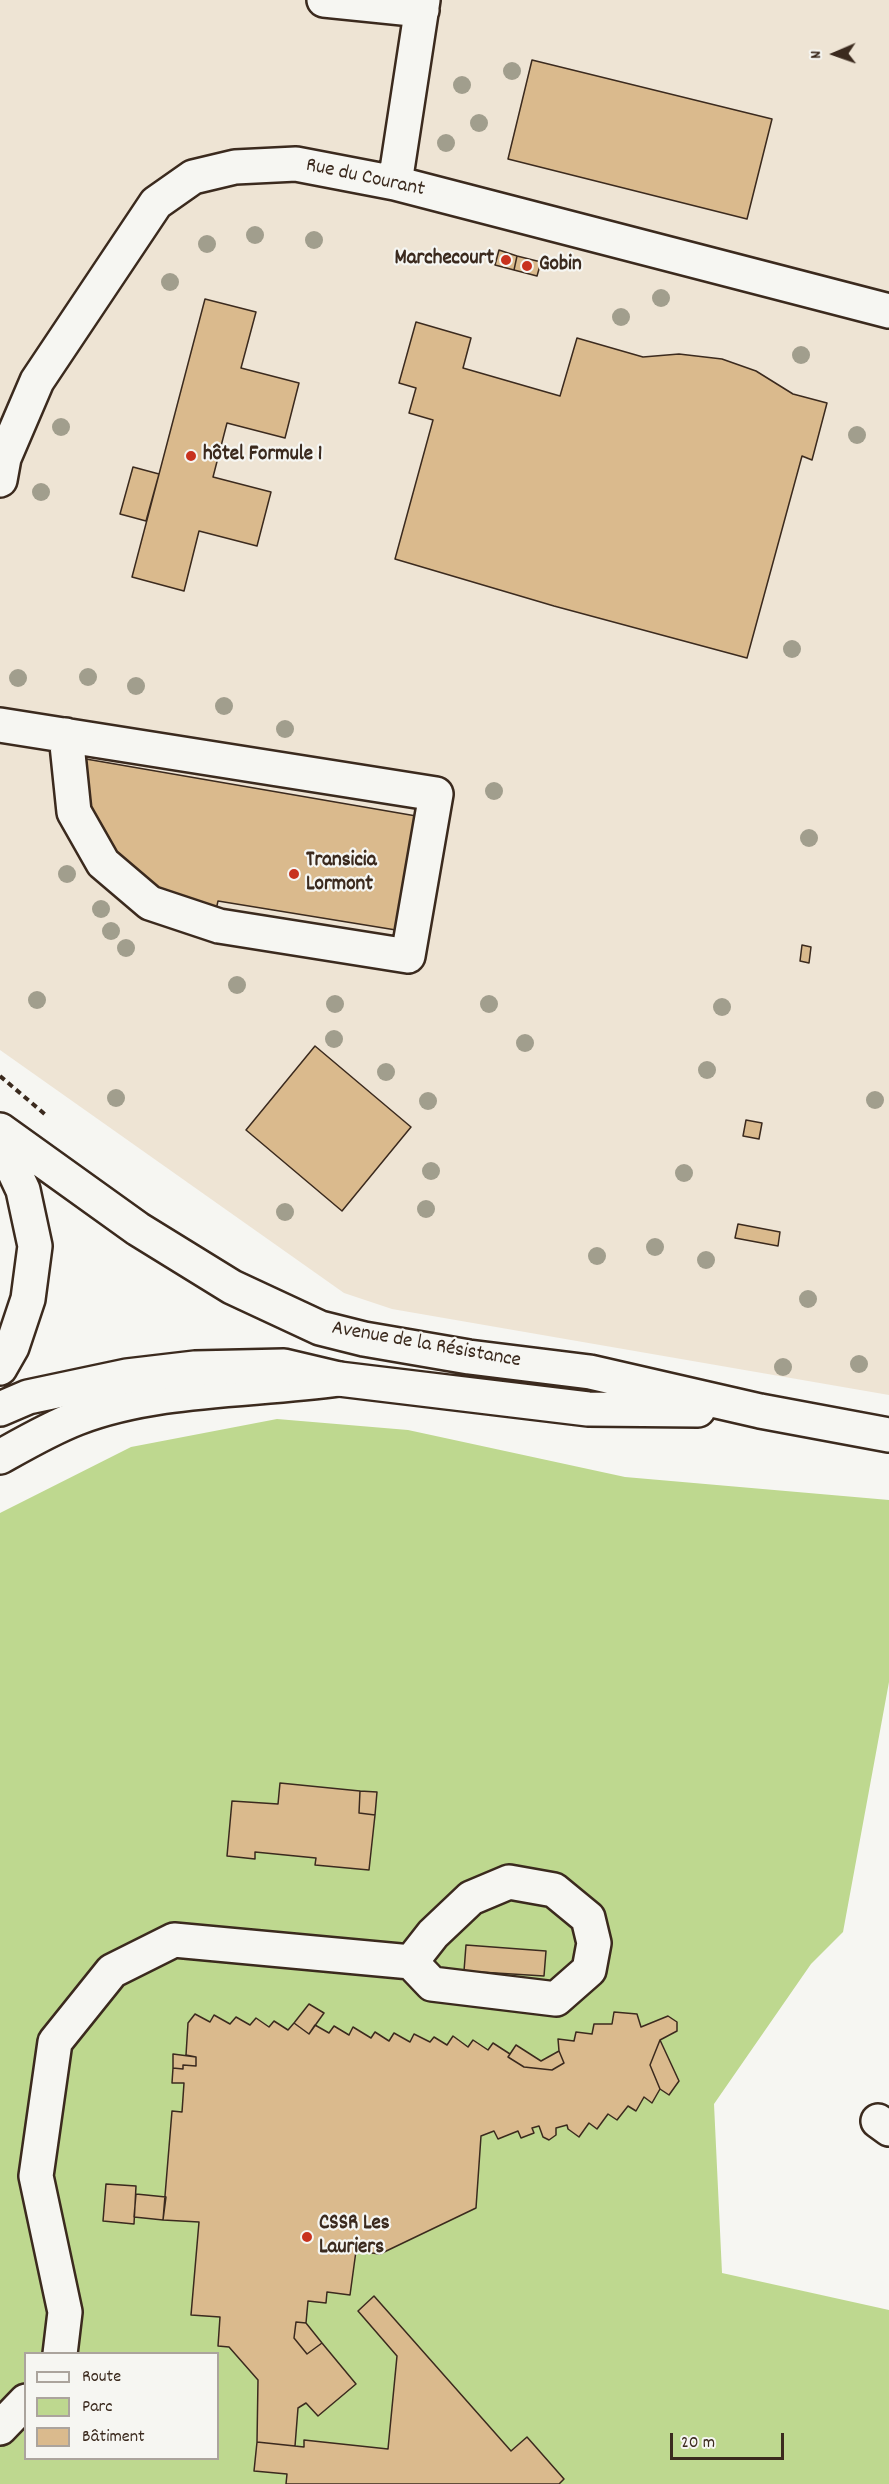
<!DOCTYPE html>
<meta charset="utf-8">
<style>
body{margin:0}
#map{position:relative;width:889px;height:2484px;overflow:hidden;background:#f6f6f2;font-family:Dekko,sans-serif}
canvas{display:block}
.legend{position:absolute;left:24px;top:2352px;width:195px;height:108px;box-sizing:border-box;background:#f6f6f2;border:2px solid #aba49d;margin:0;padding:8px 10px;list-style:none;font-size:18px;color:#3b2a1e}
.legend li{display:flex;align-items:center;gap:12px;height:30px}
.legend b{width:30px;border:2px solid #aba49d}
.north{position:absolute;left:805px;top:24px;width:60px;height:60px;-webkit-text-stroke:4px #f6f6f2;paint-order:stroke;rotate:268deg;font-size:16px;font-weight:700;line-height:24px;text-align:center;color:#3b2a1e}
.north::after{content:'';display:block;margin:auto;width:21px;height:27px;background:#3b2a1e;clip-path:polygon(50% 0,100% 100%,50% 72%,0 100%)}
.scale{position:absolute;left:670px;top:2433px;width:114px;height:27px;box-sizing:border-box;border:3px solid #3b2a1e;border-top:0;padding-left:8px;font-size:18px;line-height:21px;white-space:nowrap;color:#3b2a1e;-webkit-text-stroke:4px #f6f6f2;paint-order:stroke}
</style>
<div id="map">
<canvas width="889" height="2484"></canvas>
<ul class="legend">
<li><b style="height:8px;background:#f6f6f2"></b>Route</li>
<li><b style="height:16px;background:#bed88f"></b>Parc</li>
<li><b style="height:16px;background:#daba8d"></b>Bâtiment</li>
</ul>
<div class="north">N</div>
<div class="scale">20 m</div>
</div>
<script>
const c = document.querySelector('canvas').getContext('2d');
c.lineJoin = 'round';
function fill(path, color) { c.fillStyle = color; c.fill(path, 'evenodd'); }
function stroke(path, color, width, dash) { c.strokeStyle = color; c.lineWidth = width; c.lineCap = dash ? 'butt' : 'round'; c.setLineDash(dash || []); c.stroke(path); }
function write(font, color, halo, rows, align = 'center') {
  c.font = font + ' Dekko,sans-serif'; c.lineWidth = 4.5; c.setLineDash([]); c.textBaseline = 'middle'; c.strokeStyle = halo; c.fillStyle = color; for (const [text, x, y, turn = 0] of rows) {
    c.save(); c.translate(x, y); c.rotate((+turn || 0) * Math.PI / 180); c.textAlign = isNaN(turn) ? turn : align; if (halo) c.strokeText(text, 0, 0); c.fillText(text, 0, 0); c.restore();
  }
}
fill(new Path2D(`
 M0,0H889V1395L392,1309L344,1293L0,1050Z`), '#eee4d4');
fill(new Path2D(`
 M277,1419L408,1430L625,1477L889,1500V1682L843,1932L811,1964L714,2104L722,2273L889,2310V2484H0V1513L131,1447ZM26,2354H218V2458H26Z`), '#bed88f');
const building = new Path2D(`
 M532,60L772,119L747,219L508,159Z
 M499,250L517,256L514,270L495,265Z
 M517,256L541,262L537,276L514,270Z
 M205,299L256,312L241,368L299,383L285,438L227,423L213,477L271,492L257,546L199,531L184,591L132,577Z
 M416,322L471,338L463,368L560,396L577,338L643,357L679,354L722,359L756,371L793,394L827,403L812,460L802,456L747,658L554,606L395,559L433,420L409,413L416,388L399,383Z
 M133,467L159,474L146,521L120,514Z
 M86,759L422,817L402,931L218,901L216,910L167,900L128,869L106,841L91,806Z
 M802,945L811,947L809,963L800,961Z
 M315,1046L411,1127L342,1211L246,1130Z
 M746,1120L762,1123L759,1139L743,1136Z
 M738,1224L780,1232L778,1246L735,1238Z
 M280,1783L360,1791L359,1813L375,1815L369,1870L315,1865L316,1858L255,1852V1859L227,1856L232,1801L278,1804Z
 M360,1791L377,1792L375,1815L359,1813Z
 M466,1945L546,1951L544,1976L464,1971Z
 M309,2004L324,2013L309,2034L294,2023Z
 M614,2012L637,2014L641,2027L668,2016L677,2022V2031L660,2040L650,2065L660,2089L652,2103L644,2097L636,2111L628,2106L617,2120L608,2114L597,2129L589,2123L579,2137L568,2129L567,2125L556,2128V2135L549,2140L543,2137L539,2126L532,2128L534,2133L521,2138L518,2131L498,2139L494,2131L481,2136L476,2208L380,2254L356,2251L350,2295L327,2292L326,2303L308,2301L306,2323L296,2322L294,2338L307,2354L322,2343L356,2384L318,2416L306,2403L298,2408L295,2446L257,2442L258,2380L229,2347L218,2346L220,2317L191,2315L199,2222L163,2220L172,2111L182,2112L184,2083H172L173,2068L183,2069V2065L196,2066V2057L186,2055L188,2023L195,2014L210,2022L214,2015L230,2024L236,2017L250,2025L256,2018L269,2027L274,2021L288,2030L294,2023L309,2034L315,2025L329,2033L334,2026L349,2035L353,2027L371,2038L375,2032L389,2041L394,2033L410,2042L414,2034L430,2042L434,2037L447,2045L453,2036L468,2047L473,2040L488,2050L493,2043L510,2054L508,2057L524,2067L552,2070L564,2063L559,2051L558,2039L574,2041L576,2032L592,2034L594,2024H612Z
 M660,2040L679,2081L669,2095L660,2089L650,2065Z
 M516,2045L541,2061L559,2051L564,2063L552,2070L524,2067L508,2057Z
 M173,2054L196,2057V2066L183,2065V2069L173,2068Z
 M106,2184L136,2186L134,2224L103,2221Z
 M136,2194L166,2197L163,2220L134,2217Z
 M374,2296L511,2451L527,2437L564,2479L559,2484H286L287,2474L254,2471L257,2442L304,2447V2440L388,2449L397,2356L358,2311Z
 M296,2322L306,2323L322,2343L307,2354L294,2338Z`);
fill(building, '#daba8d');
stroke(building, '#3b2a1e', 1.5);
const minor = new Path2D(`
 M324,0L422,10
 M395,183L423,0
 M0,480L4,458L37,381L156,203L193,177L235,167L296,164L395,183L889,311
 M0,725L436,794L408,956L219,926L150,903L103,863L74,812L66,735
 M0,1457C25,1443 51,1428 77,1418C158,1387 254,1391 339,1379
 M878,2121L889,2129
 M60,2354L65,2312L36,2176L55,2042L112,1971L174,1940L411,1962L432,1984L556,1999L589,1970L594,1943L588,1918L554,1890L509,1882L471,1898L433,1934L411,1962
 M0,2428L26,2401`);
const major = new Path2D(`
 M0,1130L138,1229L232,1287L320,1328L364,1339L469,1357L590,1372L760,1411L889,1435
 M0,1141L23,1190L35,1246L28,1299L12,1347L0,1368
 M0,1409L28,1397L127,1376L195,1368L284,1366L339,1379L588,1409L698,1410`);
stroke(minor, '#3b2a1e', 38);
stroke(major, '#3b2a1e', 38);
stroke(new Path2D(`
 M0,1076L47,1116`), '#3b2a1e', 4, [6, 4.5]);
stroke(minor, '#f6f6f2', 33);
stroke(major, '#f6f6f2', 33);
c.fillStyle = '#a19e8d';
for (const [x, y] of [
 [512,71],
 [462,85],
 [479,123],
 [446,143],
 [255,235],
 [314,240],
 [207,244],
 [170,282],
 [661,298],
 [621,317],
 [801,355],
 [61,427],
 [857,435],
 [41,492],
 [792,649],
 [88,677],
 [18,678],
 [136,686],
 [224,706],
 [285,729],
 [494,791],
 [809,838],
 [67,874],
 [101,909],
 [111,931],
 [126,948],
 [237,985],
 [37,1000],
 [335,1004],
 [489,1004],
 [722,1007],
 [334,1039],
 [525,1043],
 [707,1070],
 [386,1072],
 [116,1098],
 [875,1100],
 [428,1101],
 [431,1171],
 [684,1173],
 [426,1209],
 [285,1212],
 [655,1247],
 [597,1256],
 [706,1260],
 [808,1299],
 [859,1364],
 [783,1367]
]) { c.beginPath(); c.arc(x, y, 9, 0, 2 * Math.PI); c.fill(); }
for (const [x, y, r, color] of [
 [506,260,6,"#c8321e"],
 [527,266,6,"#c8321e"],
 [191,456,6,"#c8321e"],
 [294,874,6,"#c8321e"],
 [307,2237,6,"#c8321e"]
]) { const dot = new Path2D(); dot.arc(x, y, r, 0, 2 * Math.PI); c.fillStyle = color; c.fill(dot); stroke(dot, '#f6f6f2', 2); }
write('21px', '#3b2a1e', '#f6f6f2', [
 ["Rue du Courant",365,179,12],
 ["Avenue de la Résistance",426,1346,10]
]);
write('bold 21px', '#3b2a1e', '#f6f6f2', [
 ["Marchecourt",494,260,"right"],
 ["Gobin",539,266],
 ["hôtel Formule 1",203,456],
 ["Transicia",306,862],
 ["Lormont",306,886],
 ["CSSR Les",319,2225],
 ["Lauriers",319,2249]
], 'left');
</script>
